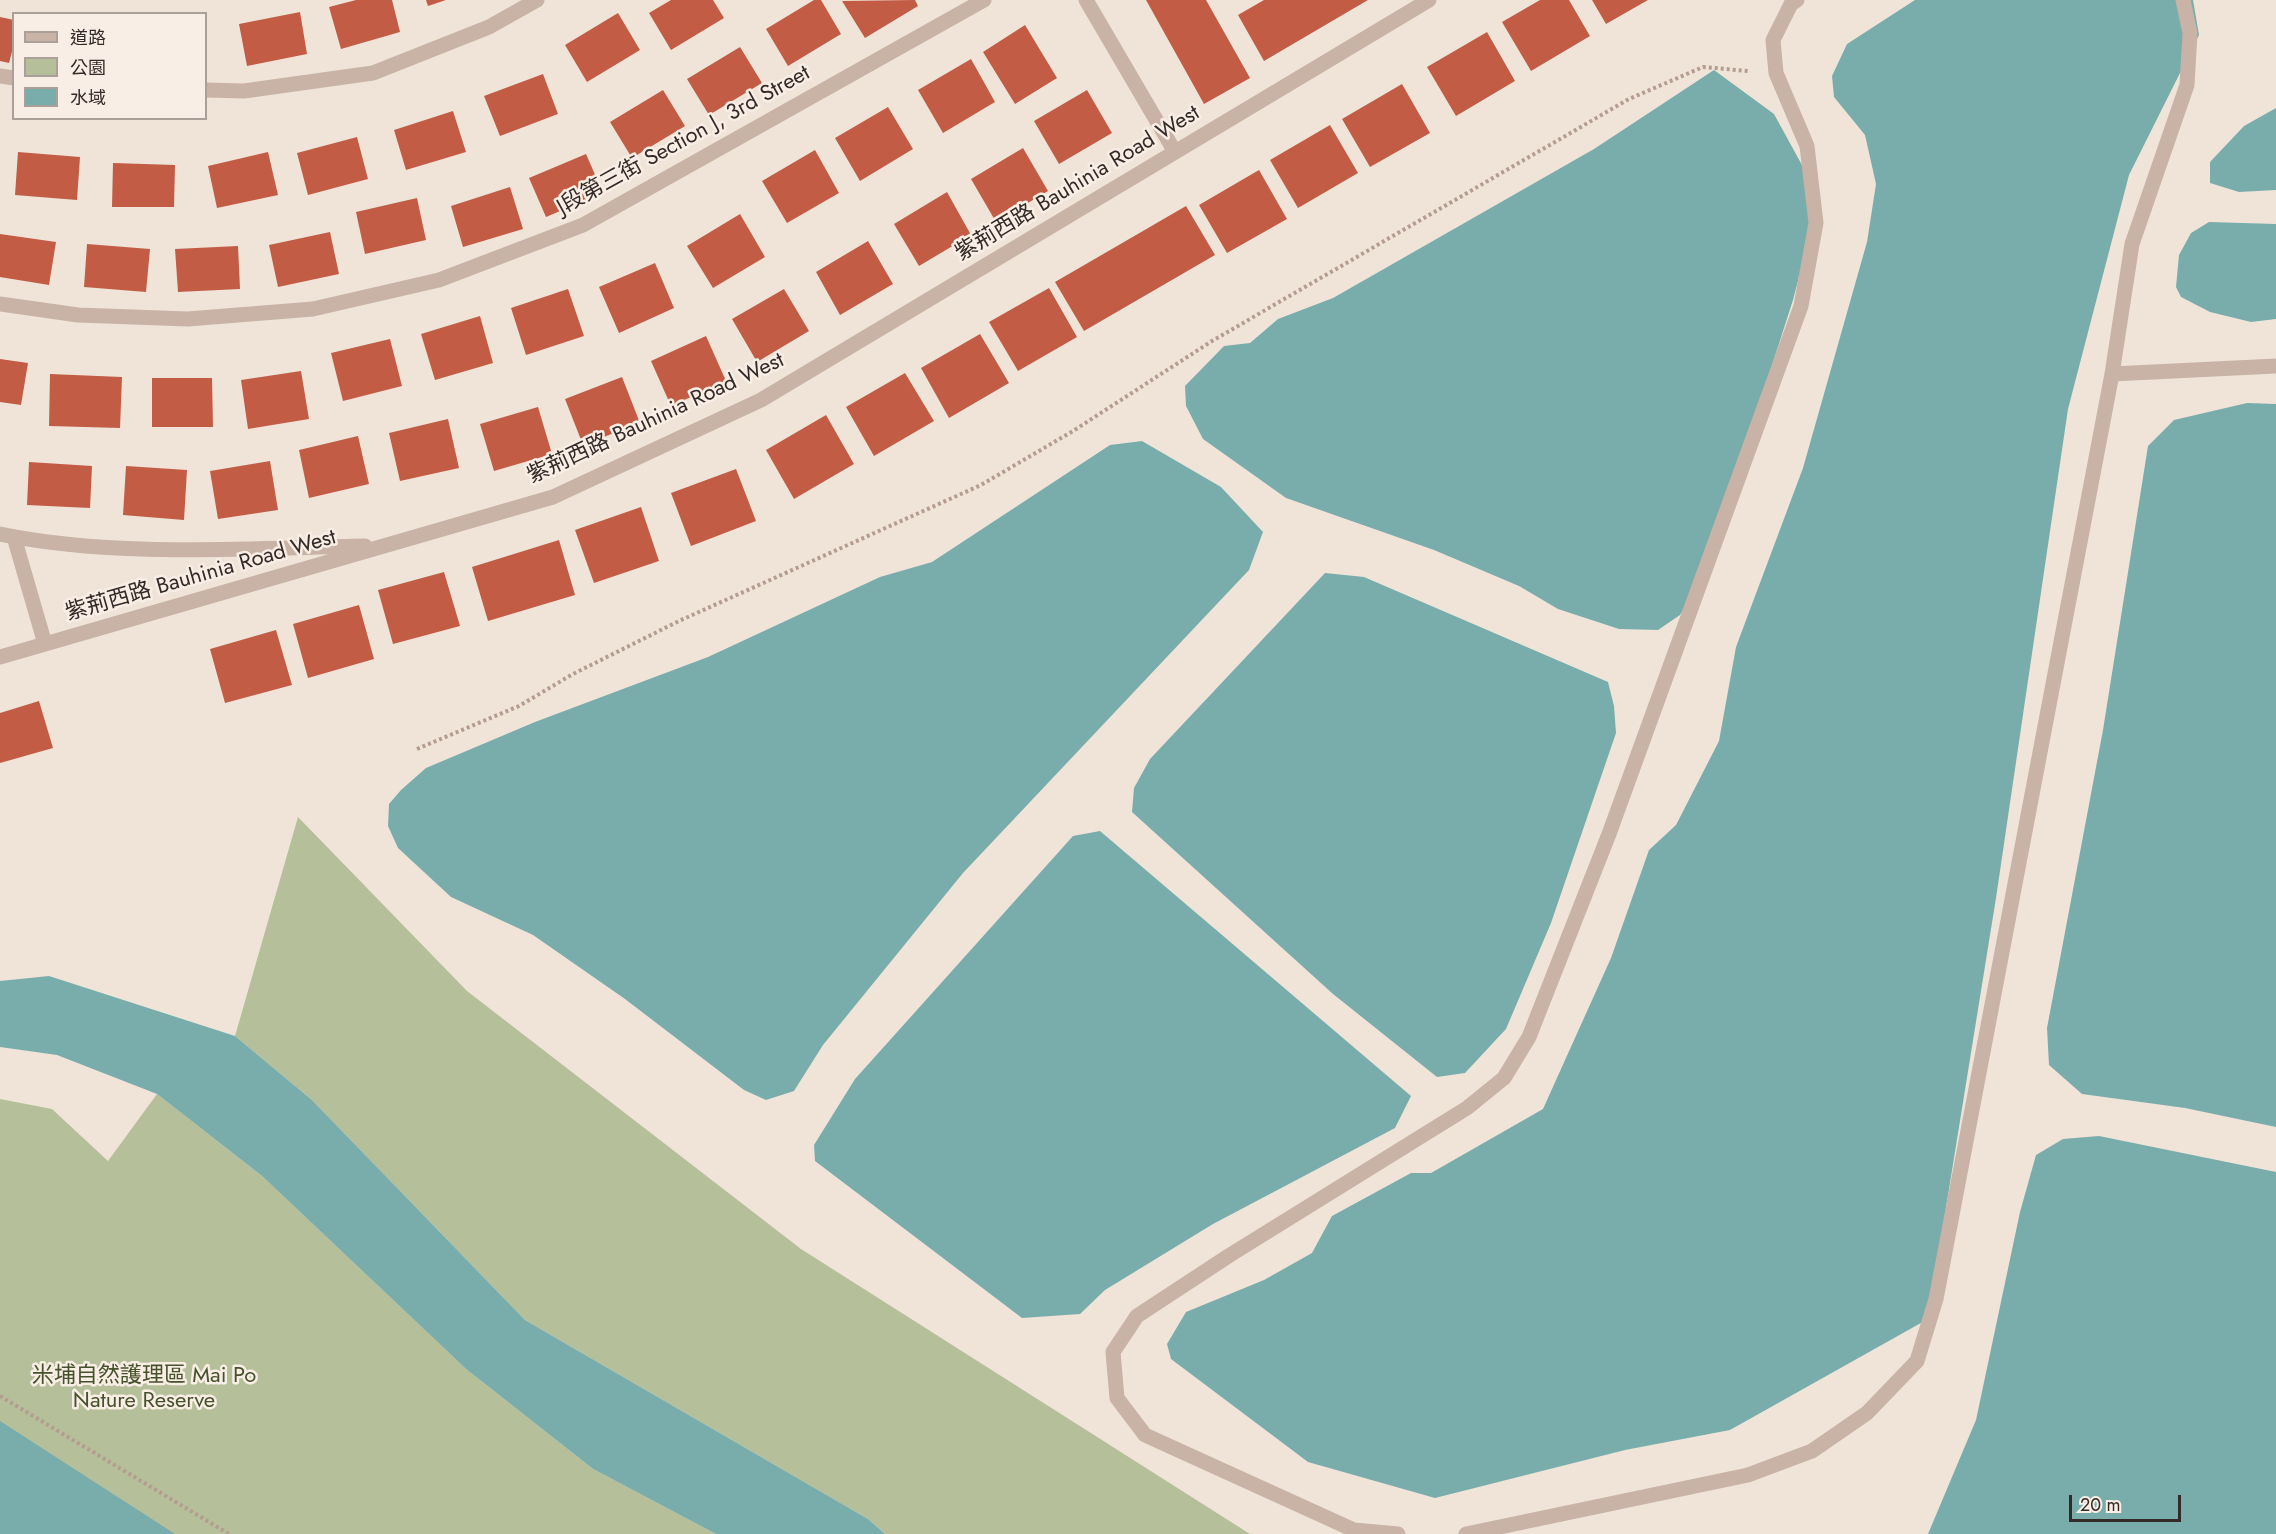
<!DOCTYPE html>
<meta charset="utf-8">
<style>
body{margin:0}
#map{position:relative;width:2276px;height:1534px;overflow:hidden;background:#f0e4d9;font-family:Jost,"Noto Sans TC",sans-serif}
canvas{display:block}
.legend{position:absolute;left:12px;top:12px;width:195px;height:108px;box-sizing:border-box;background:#f8eee5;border:2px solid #aaa099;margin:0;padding:8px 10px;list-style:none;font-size:18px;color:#342a27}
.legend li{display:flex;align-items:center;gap:12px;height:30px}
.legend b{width:30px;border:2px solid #aaa099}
.scale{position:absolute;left:2069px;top:1495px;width:112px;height:27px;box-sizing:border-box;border:3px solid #342a27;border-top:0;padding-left:8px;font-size:18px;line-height:21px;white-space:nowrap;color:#342a27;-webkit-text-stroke:4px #f8eee5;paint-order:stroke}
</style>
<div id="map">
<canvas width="2276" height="1534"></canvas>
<ul class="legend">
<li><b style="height:8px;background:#c8b3a6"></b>道路</li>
<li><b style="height:16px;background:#b5bf9a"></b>公園</li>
<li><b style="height:16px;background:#79adac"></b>水域</li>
</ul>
<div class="scale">20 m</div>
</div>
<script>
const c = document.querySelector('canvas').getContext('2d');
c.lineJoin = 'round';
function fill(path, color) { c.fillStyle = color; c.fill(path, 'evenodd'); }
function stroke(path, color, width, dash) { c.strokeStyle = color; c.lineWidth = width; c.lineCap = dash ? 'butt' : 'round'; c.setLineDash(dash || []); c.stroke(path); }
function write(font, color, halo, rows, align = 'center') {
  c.font = font + ' Jost,"Noto Sans TC",sans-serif'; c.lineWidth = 5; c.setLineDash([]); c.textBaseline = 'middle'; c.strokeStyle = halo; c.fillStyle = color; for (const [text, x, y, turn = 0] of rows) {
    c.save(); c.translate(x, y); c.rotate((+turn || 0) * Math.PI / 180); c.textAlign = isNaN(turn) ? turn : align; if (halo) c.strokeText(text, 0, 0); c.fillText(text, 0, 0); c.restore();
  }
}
fill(new Path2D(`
 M298,817L467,991L801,1249L1250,1534H885L868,1519L525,1320L312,1100L235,1036Z
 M157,1094L262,1176L466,1369L593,1469L716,1534H0V1099L52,1109L108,1161Z`), '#b5bf9a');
fill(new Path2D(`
 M1915,0H2193L2199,35L2129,175L2068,409L1996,898L1928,1319L1730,1430L1625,1450L1435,1498L1308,1462L1171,1359L1167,1344L1186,1312L1264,1280L1312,1253L1332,1216L1411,1173H1431L1543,1109L1611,958L1649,850L1676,825L1719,741L1736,647L1803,468L1867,242L1876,184L1865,135L1834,97L1832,76L1847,44Z
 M1714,70L1774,114L1808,176L1816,212L1793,300L1705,574L1680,615L1658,630L1619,629L1558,609L1519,586L1434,550L1286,498L1203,439L1186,406L1185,386L1224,346L1250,343L1278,319L1333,298L1594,149Z
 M2276,108V190L2239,192L2210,183V162L2244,126Z
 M2209,222L2276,224V319L2251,322L2210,312L2181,297L2176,287L2179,255L2191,233Z
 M2247,403L2276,404V1127L2185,1108L2082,1094L2049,1065L2047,1028L2103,730L2148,446L2174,420Z
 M1142,441L1221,487L1263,532L1249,570L963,873L823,1045L794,1091L766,1100L744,1090L625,999L533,935L451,897L398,848L388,826L389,804L401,790L426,768L535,722L708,657L880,577L932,562L1110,445Z
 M1325,573L1364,577L1608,682L1614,706L1616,733L1551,923L1506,1029L1465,1073L1437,1077L1333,994L1132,812L1134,788L1150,759Z
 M1100,831L1411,1096L1395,1128L1213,1224L1105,1290L1080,1314L1022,1318L815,1161L814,1145L855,1079L1073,836Z
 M49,976L235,1036L312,1100L525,1320L868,1519L885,1534H716L593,1469L466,1369L262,1176L157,1094L57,1055L0,1047V981Z
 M2099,1136L2276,1172V1534H1928L1976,1420L2020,1212L2036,1155L2063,1139Z
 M0,1421L175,1534H0Z`), '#79adac');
fill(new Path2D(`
 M356,0H392L400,32L341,49L329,7Z
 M426,0H446L428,6Z
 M671,0H713L724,18L671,50L649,13Z
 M814,0H821L841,34L788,66L766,29Z
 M915,0L918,6L865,38L842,1Z
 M1146,0H1206L1250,78L1204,104Z
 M1264,0H1368L1264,61L1238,15Z
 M1540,0H1569L1590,36L1531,71L1502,22Z
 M1592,0H1648L1606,24Z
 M300,12L307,54L247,66L239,24Z
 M618,13L640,50L587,82L565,45Z
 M0,17L14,20V44L9,63L0,61Z
 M1025,25L1057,78L1015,104L983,52Z
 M1487,32L1515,81L1456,116L1427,67Z
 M740,47L762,83L709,115L687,79Z
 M971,59L995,102L943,133L918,90Z
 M543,74L558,114L500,136L484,96Z
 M1402,84L1430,133L1370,167L1342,119Z
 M663,90L685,126L632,158L610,122Z
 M1087,90L1112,133L1059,164L1034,121Z
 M888,107L913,149L860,181L835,138Z
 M453,111L466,152L406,170L394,130Z
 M1330,125L1358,173L1298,208L1270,160Z
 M357,137L368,179L308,195L297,153Z
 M1023,148L1048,191L996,222L971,179Z
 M815,150L839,193L787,223L762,181Z
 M18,152L80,157L77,200L15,195Z
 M268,152L278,195L217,208L208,166Z
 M586,154L603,193L546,217L529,178Z
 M113,163L175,165L174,207H112Z
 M1259,170L1287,219L1227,253L1199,205Z
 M510,187L523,229L463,247L451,206Z
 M947,192L971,235L919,266L894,224Z
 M417,198L426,240L365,254L356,212Z
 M1186,206L1215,255L1084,331L1055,282Z
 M740,214L765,257L713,288L687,246Z
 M330,232L339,274L278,287L269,245Z
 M0,234L56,242L49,285L0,277Z
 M868,241L893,284L840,315L816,272Z
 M87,244L150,249L146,292L84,287Z
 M238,246L240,289L178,292L175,249Z
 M655,263L674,308L619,333L599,287Z
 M1049,288L1077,337L1018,371L989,322Z
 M568,289L584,336L526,355L511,308Z
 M784,289L809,331L757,362L732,319Z
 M480,316L493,363L435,380L421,334Z
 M980,334L1009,383L949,418L921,368Z
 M706,336L726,381L671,406L651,361Z
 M390,339L402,386L343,401L331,353Z
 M0,359L28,363L21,405L0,402Z
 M301,371L309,419L248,429L241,380Z
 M905,373L934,421L874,456L846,407Z
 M50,374L122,377L120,428L49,426Z
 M622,377L640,423L583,445L565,399Z
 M152,378H212L213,427H152Z
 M538,407L552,454L494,471L480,424Z
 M826,415L854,464L794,499L766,450Z
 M448,419L459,468L400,481L389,433Z
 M358,436L369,484L309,498L299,450Z
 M270,461L278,510L218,519L210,471Z
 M29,462L92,466L90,508L27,505Z
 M126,466L187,470L184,520L123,515Z
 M736,469L756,521L691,546L671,493Z
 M641,507L659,561L594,583L575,530Z
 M559,540L575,595L488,621L472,567Z
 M444,572L460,626L393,644L378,590Z
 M359,605L374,659L308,678L293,624Z
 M276,630L292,685L225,703L210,649Z
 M39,701L53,748L0,763V713Z`), '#c25c45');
stroke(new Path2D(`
 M417,749L519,706L573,674L679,621L981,485L1073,431L1212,341L1629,99L1703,67L1748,71
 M0,1396L229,1534`), '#b49d90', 4, [3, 3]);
stroke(new Path2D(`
 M2112,374L2276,366
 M1398,1534L1354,1530L1145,1435L1117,1398L1113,1352L1137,1316L1230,1255L1467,1108L1504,1078L1529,1037L1609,834L1801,306L1816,223L1807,146L1776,73L1773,40L1791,4L1797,0
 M1466,1534L1748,1475L1812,1451L1867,1413L1917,1361L1936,1299L2112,374L2132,244L2187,85L2190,33L2183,0`), '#c8b3a6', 15);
stroke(new Path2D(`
 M1086,0L1175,152
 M0,76L14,78
 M206,90L244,91L373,73L489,27L537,0
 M0,304L78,315L188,319L313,309L439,280L583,225L984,0
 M0,534C119,558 245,548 365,546
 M14,537L45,644
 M0,657L553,497L761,400L1429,0`), '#c8b3a6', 15);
write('22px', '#342a27', '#f8eee5', [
 ["J段第三街 Section J, 3rd Street",684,141,-29],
 ["紫荊西路 Bauhinia Road West",1078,184,-31],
 ["紫荊西路 Bauhinia Road West",656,419,-25],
 ["紫荊西路 Bauhinia Road West",201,576,-16]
]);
write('22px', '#46522b', '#f8eee5', [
 ["米埔自然護理區 Mai Po",144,1377],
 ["Nature Reserve",144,1402]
]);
</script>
